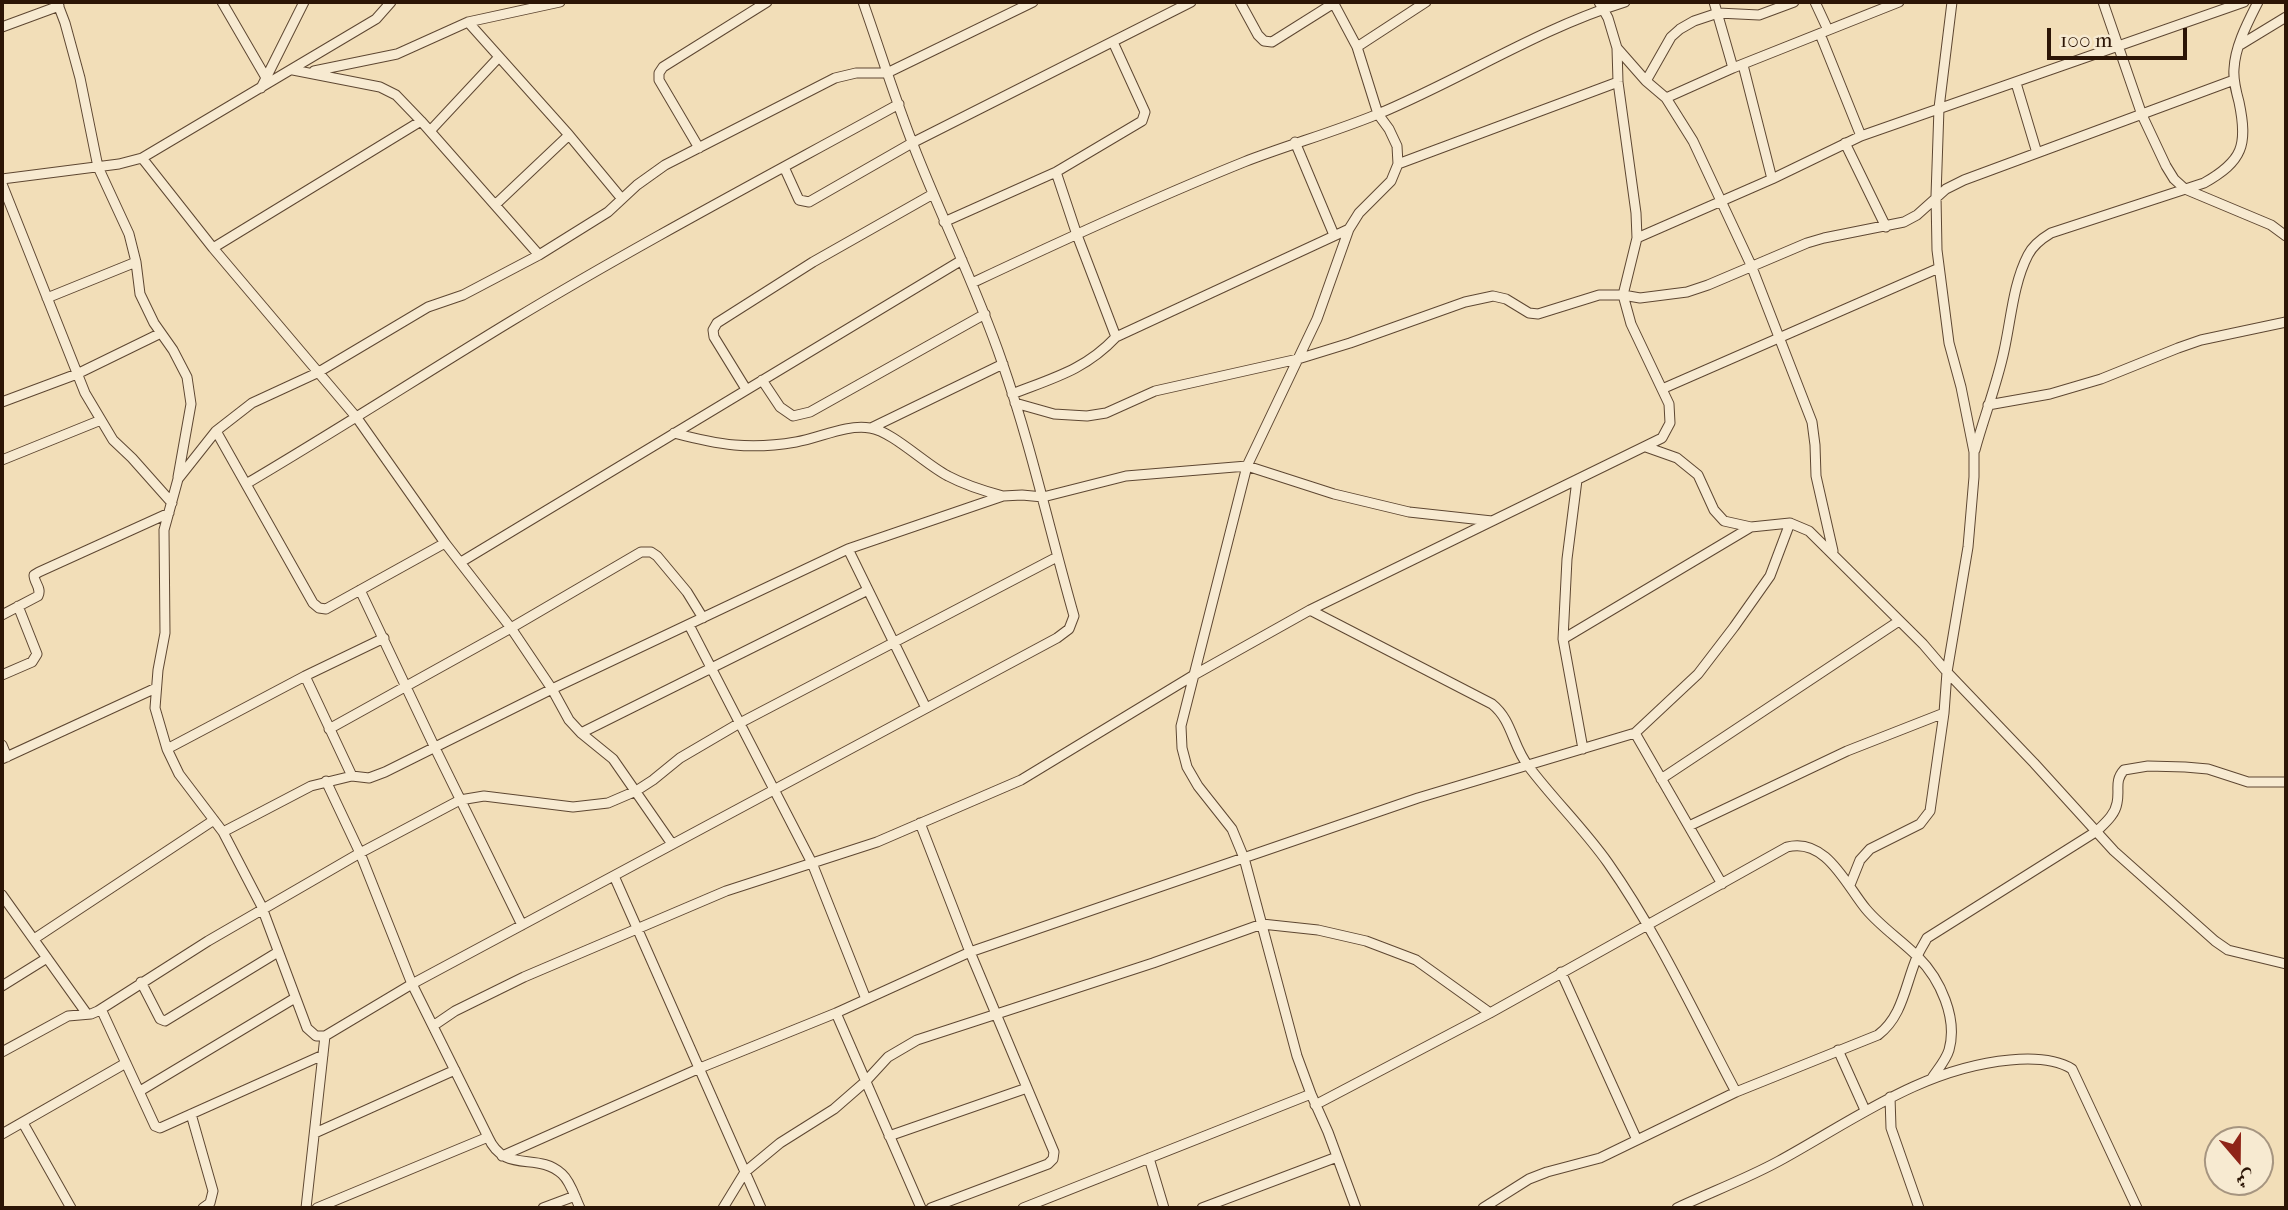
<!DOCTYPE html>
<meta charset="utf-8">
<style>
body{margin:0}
#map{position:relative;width:2288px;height:1210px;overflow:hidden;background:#f2deb8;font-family:"IM FELL French Canon",Amiri,serif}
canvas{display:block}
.frame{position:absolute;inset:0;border:4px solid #2c1506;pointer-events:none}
.north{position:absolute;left:2204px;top:1126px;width:70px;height:70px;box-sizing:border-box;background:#f7ead1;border:2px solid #a69580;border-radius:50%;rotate:160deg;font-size:19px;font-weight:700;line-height:28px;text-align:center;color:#2c1506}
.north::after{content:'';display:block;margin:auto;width:24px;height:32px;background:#8f2418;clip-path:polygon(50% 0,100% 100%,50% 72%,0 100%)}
.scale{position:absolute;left:2047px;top:28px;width:140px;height:32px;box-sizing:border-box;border:4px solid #2c1506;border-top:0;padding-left:9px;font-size:21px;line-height:24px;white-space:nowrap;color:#2c1506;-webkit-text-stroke:5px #f7ead1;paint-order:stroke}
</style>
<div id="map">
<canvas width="2288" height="1210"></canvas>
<div class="frame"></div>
<div class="north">ش</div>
<div class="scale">100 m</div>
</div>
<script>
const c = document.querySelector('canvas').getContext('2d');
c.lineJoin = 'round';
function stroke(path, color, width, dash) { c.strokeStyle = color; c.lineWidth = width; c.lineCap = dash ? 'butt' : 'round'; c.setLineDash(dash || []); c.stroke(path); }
const minor = new Path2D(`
 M57,2L65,23L80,78L98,167L129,234L136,262L140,294L154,323L173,350L187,377L191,404L178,477
 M222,2L265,76
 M863,2C880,50 895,99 914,147C942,219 977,288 1002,362C1031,445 1050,532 1074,616L1069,629L1057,638L412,984L325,1036H316L307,1028L261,905L223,832L179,774L167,749L155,708L158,670L165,633L164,530L178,479L216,431L252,403L317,373L428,307L463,295L539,255L608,212L637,185L665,165L835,78L856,73H887L1033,2
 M1240,2L1258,35L1264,41L1272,42L1334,3
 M1333,2L1357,47L1378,114L1389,129L1397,146L1398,164L1391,181L1359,213L1349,229L1317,319L1247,466L1181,726L1182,748L1187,767L1198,786L1232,829L1244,858L1297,1056L1311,1094L1328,1132L1356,1208
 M1714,2L1733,68
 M1815,2L1828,30
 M2103,2L2142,115L2166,166L2174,179L2185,189L2271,225L2286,236
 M468,22L569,135
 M2,27L59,6
 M1820,34L1861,136
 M2240,45L2286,17
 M1357,47L1426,2
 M1617,48L1646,81L1666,98L1693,141L1751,265L1812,422L1815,445L1816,476L1833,551
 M1743,65L1772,179
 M293,70L380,87L396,95L421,121L539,255
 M314,71L397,54L468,22L560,2
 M1646,81L1671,37L1680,29L1694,21L1718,13L1759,15L1794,2
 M2016,83L2037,153
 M261,88L304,2
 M1666,98L1733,68L1899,2
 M430,131L499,57
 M1295,142L1334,235
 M1845,143L1886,227
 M699,148L659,80V73L663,67L767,2
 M142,158L213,248L357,418L445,543L511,628L552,689L569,720L581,733L613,759L672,844
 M1398,164L1618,82
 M784,167L799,200L809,202L912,143L1191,2
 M1056,172L1077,235L1116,337
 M2,179L119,164L142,158L376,19L391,2
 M2,184L85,393L113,440L132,458L172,503
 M495,205L569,135L622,199
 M944,222L1056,172L1142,121L1145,112L1113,42
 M1637,238L1772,179L1861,136L2244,2
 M213,248L421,121
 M972,283C1061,241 1152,199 1244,162C1288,145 1334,132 1378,114C1462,79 1538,29 1625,2
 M47,298L136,262
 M762,380L780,407L793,416L810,412L985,314
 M746,389L714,337L713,330L717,323L813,262L933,194
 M1662,389L1939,268
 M1012,394C1053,378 1085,370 1116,337L1349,229
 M2,402L77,374L161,333
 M1015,403L1054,414L1087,416L1106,413L1155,391L1298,359L1350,343L1465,302L1493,296L1506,299L1529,313L1538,314L1599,295H1623L1640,298L1687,292L1708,285L1807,243L1824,238L1904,222L1917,215L1946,189L1964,180L2234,80
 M1988,405L2050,394L2101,379L2178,348L2201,340L2286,322
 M871,428L1003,364
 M216,431L313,603L319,608L326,609L445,543
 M674,433C719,445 750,450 796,442C820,438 846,424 870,428C892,431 926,465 948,476C965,485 984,491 1003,496
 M1646,447L1677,458L1698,475L1714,510L1724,521L1751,527L1790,523L1809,531L1923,644L1947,672L2034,763L2114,851L2215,941L2228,950L2286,964
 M1975,450C1984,417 1997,384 2004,351C2011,320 2013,284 2028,255C2033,245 2041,239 2051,233L2204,183C2243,161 2248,145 2239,102C2236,91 2233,80 2234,69C2235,46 2248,22 2258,2
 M2,460L101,420
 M1577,480L1567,559L1563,639L1583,749
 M246,484C336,431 424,374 513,320C639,244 770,175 899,104
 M848,549L926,708
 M461,562L962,260
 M360,590L435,748L522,925
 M1310,610L1492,704C1513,721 1512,746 1529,767C1554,800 1584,829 1608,863C1658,934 1695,1015 1736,1092
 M2,615L38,596C42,588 34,583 34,575L39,572L169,513
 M689,625L812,863L866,999
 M1563,639L1751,527
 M2,675L32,662L37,654L18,606
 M305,676L352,776
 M329,729L511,628L641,552H651L657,556L687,592L703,618
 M581,733L868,590
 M1635,733L1698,674L1734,627L1770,576L1790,523
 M2,745L7,757
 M167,749L305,676L384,638
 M2,759L156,688
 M1661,779L1899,621
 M326,781L360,853L412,984L488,1137
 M920,823L970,952L1054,1152L1053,1159L1048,1164L931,1208
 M1689,826L1847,751L1944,713
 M223,832L311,786L352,776L369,778L385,772L552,689L848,549L1003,496L1022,495L1043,497L1126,476L1247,466L1334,494L1409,512L1492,521
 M614,876L761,1208
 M1850,885L1860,860L1870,849L1920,824L1930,811L1944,713L1947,672L1968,547L1974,477V452L1961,387L1949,343L1937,250L1936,196L1939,108L1952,2
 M2,895L87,1014
 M34,939L214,820
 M1561,972L1637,1140
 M141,982L160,1019L165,1021L278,952
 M2,986L47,958
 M101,1009L155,1126L160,1128L323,1055
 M836,1013L921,1208
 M433,1026L455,1011L524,977L726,891L877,842L1021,780L1194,675L1310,610L1662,438L1670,423L1669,404L1631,324L1623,295L1637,238L1636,213L1618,82L1617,48L1608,18L1599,2
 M1838,1050L1865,1110
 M2,1052L68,1016L91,1014L98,1011L208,941L360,853L460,800L484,796L573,807L608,803L636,791L653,780L680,758L738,724L1057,557
 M140,1091L295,998
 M1890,1097L1891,1128L1919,1208
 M1315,1105L1490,1013L1787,847C1826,837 1846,885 1866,909C1881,927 1901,940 1918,957C1940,979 1958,1018 1949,1050C1946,1060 1938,1069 1932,1078
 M191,1114L213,1191L210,1203L203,1208
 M23,1123L71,1208
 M315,1133L455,1070
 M2,1134L126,1063
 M889,1136L1027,1088
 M502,1156L700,1068L836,1013L970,952L1418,798L1635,733L1722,884
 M1149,1158L1164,1208
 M306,1208L325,1036
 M317,1208L488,1137C505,1175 537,1151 562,1174C571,1182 575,1198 580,1208
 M543,1208L575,1196
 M723,1208L745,1172L780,1143L834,1109L865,1082L888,1057L917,1040L1153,963L1262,924L1318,930L1366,941L1416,960L1490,1013
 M1023,1208L1311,1094
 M1202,1208L1337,1157
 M1483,1208L1529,1179L1547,1172L1600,1158L1736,1092L1878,1035C1903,1016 1905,985 1917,957C1919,951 1924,944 1927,938L2097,831C2105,823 2115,815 2117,803C2120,790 2114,781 2124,770L2148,766L2185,767L2208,769L2248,782H2286
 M1677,1208C1711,1192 1746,1179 1779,1161C1854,1120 1922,1068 2010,1060C2031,1058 2054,1058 2072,1069L2137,1208`);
stroke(minor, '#5e4732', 11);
stroke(minor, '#f7ead1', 9);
</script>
